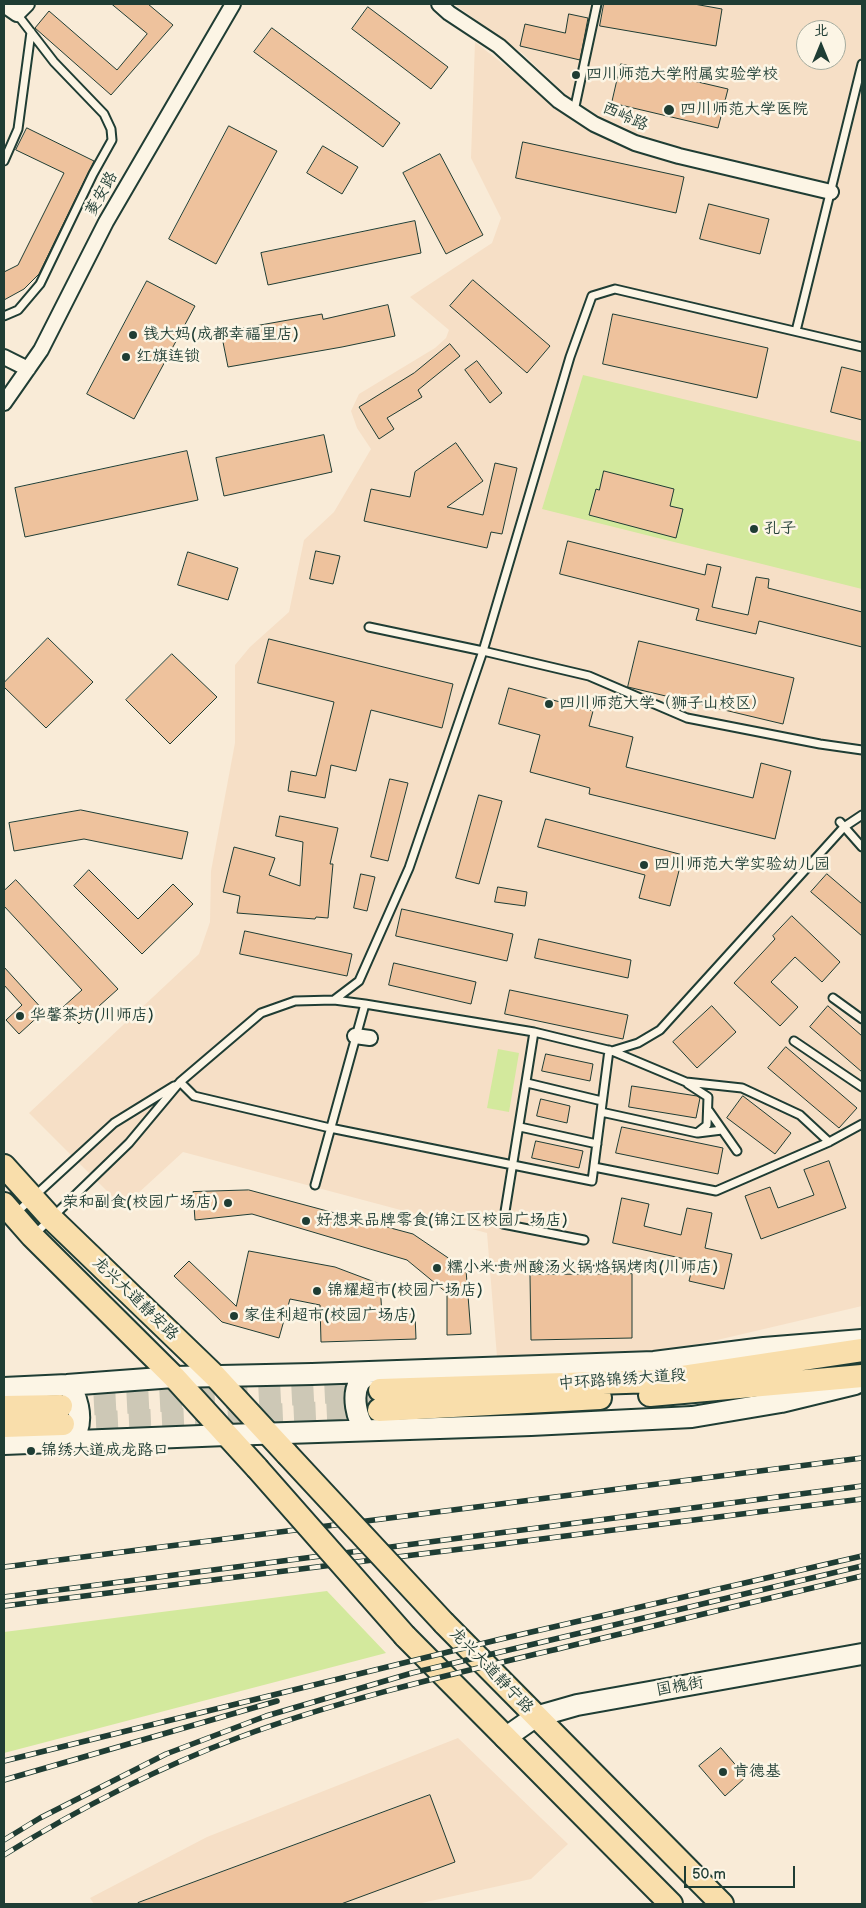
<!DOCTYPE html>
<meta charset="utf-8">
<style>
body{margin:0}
#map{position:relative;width:866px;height:1908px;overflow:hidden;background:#f9ebd7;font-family:"Balsamiq Sans","LXGW WenKai TC",sans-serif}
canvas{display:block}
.frame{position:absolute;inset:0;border:5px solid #1f3d34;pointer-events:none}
.north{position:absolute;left:796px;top:20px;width:50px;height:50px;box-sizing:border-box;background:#fcf5e5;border:1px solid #a4ab9e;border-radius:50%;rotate:0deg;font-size:14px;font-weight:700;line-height:20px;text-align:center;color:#1f3d34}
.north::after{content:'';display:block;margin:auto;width:18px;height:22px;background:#1f3d34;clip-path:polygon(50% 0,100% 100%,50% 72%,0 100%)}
.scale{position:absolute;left:684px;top:1866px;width:111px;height:22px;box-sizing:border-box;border:2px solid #1f3d34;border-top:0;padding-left:6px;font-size:15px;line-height:18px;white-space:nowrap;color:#1f3d34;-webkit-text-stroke:4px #fcf5e5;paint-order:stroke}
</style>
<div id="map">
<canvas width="866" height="1908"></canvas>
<div class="frame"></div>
<div class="north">北</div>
<div class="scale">50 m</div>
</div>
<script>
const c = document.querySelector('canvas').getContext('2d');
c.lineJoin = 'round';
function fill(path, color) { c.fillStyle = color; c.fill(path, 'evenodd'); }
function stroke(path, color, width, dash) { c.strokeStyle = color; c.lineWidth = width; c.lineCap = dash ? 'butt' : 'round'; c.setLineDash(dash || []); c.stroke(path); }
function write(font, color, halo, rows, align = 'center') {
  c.font = font + ' "Balsamiq Sans","LXGW WenKai TC",sans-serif'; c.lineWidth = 5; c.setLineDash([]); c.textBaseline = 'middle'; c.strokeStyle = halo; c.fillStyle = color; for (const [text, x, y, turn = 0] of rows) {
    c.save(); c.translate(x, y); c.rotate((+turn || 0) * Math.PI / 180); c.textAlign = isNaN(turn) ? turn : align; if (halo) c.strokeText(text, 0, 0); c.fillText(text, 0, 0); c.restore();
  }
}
fill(new Path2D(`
 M454,4H862V1306L666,1352L497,1357L487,1233L183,1152L123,1207L29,1113L199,954L210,922L211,871L235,743V665L250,647L289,612L304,540L334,512L371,449L357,428L351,411L359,394L435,348L446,338L449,330L410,297L492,243L501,218L471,158L475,42L589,131L595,114L566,95L523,54ZM806,30H836V60H806Z
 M458,1738L568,1844L531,1879L417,1904H94L90,1898L207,1837Z`), '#f6dfc6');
fill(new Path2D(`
 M583,375L862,442V589L542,509Z
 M498,1049L519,1053L509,1112L487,1108Z
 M327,1591L386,1653L4,1753V1632Z`), '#d3e99d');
const building = new Path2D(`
 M112,4H148L173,25L111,95L35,28L49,11L117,70L147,34Z
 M604,4H694L722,9L716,46L600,26Z
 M368,7L448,67L431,89L352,29Z
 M569,14L588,18L580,60L520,46L525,24L565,33Z
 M272,28L400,123L383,147L254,52Z
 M621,64L728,89L718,128L612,103Z
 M229,126L277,151L216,264L169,239Z
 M27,128L94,161L39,274L24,289L4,300V272L18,265L64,173L16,150Z
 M523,142L684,177L676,213L516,178Z
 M323,146L358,167L342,194L307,173Z
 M440,154L483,235L446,254L403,173Z
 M709,204L769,219L760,254L700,239Z
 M415,221L421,253L268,285L261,253Z
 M473,280L550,346L527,373L450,306Z
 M147,281L195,306L134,419L87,394Z
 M388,305L395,336L342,347L228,367L221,332L322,314L323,319Z
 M613,314L768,348L757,398L603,364Z
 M450,344L460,356L418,390L422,397L387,418L394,429L379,439L359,407L414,373Z
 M477,361L502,393L490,403L465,370Z
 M842,367L862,372V420L831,412Z
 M324,435L332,472L224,496L216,458Z
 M456,443L483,481L447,507L483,515L495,463L517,468L502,534L491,532L487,548L364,521L371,489L410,497L415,472Z
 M187,451L198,500L25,537L15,488Z
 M604,471L674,489L670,506L683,509L676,538L589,515L596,489L599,490Z
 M568,541L705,575L707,564L721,567L712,607L748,615L756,577L769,579L768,588L862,612V647L759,621L756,634L696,620L699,609L560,574Z
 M316,551L340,556L333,584L310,579Z
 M188,552L238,568L228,600L178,585Z
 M48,638L93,682L46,728L4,687V683Z
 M269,639L453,684L442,728L371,710L356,771L331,765L325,798L288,791L291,771L316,776L334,702L258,683Z
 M639,641L794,678L783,724L628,687Z
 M172,654L217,697L170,744L126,700Z
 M509,688L593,711L589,726L633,737L626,767L753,798L761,763L791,771L775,839L589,794L590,788L530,772L540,735L499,724Z
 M390,779L408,783L388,861L371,857Z
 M479,795L502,801L479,884L456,878Z
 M81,810L188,832L182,859L84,839L14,851L9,823Z
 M280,816L338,828L330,864H333L328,918L316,917L315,919L237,913L240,896L223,892L234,847L275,858L269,875L300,886L303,842L276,836Z
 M546,819L683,855L670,906L639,898L645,875L538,847Z
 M89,870L138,919L173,884L193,904L142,954L74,886Z
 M361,874L375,877L367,911L354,908Z
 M827,874L862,904V936L811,892Z
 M16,880L118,989L79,1024L63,1007L82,990L4,906V891Z
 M498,887L527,892L525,906L495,902Z
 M402,909L513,934L507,961L396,936Z
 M792,916L840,962L822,982L795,957L771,982L798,1007L780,1026L734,983L775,939L773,936Z
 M245,931L352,954L347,976L240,954Z
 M539,939L631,960L628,978L535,958Z
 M394,963L476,982L471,1004L389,985Z
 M4,967L44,1011L19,1034L6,1020L22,1005L4,985Z
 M510,990L628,1015L623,1039L505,1014Z
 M712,1006L736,1032L697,1068L673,1042Z
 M828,1006L862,1036V1072L810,1027Z
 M786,1047L857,1108L839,1128L768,1068Z
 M546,1054L593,1064L590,1081L542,1071Z
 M632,1086L697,1096L700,1098L696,1118L629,1107Z
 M743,1096L791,1133L775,1154L727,1118Z
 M541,1099L570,1106L567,1123L537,1116Z
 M622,1127L723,1148L718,1174L616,1153Z
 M536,1141L583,1151L579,1168L532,1158Z
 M829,1161L846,1208L761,1239L745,1196L770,1187L778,1208L814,1195L804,1170Z
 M249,1190L413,1234L466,1270L471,1334L447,1335V1293L407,1260L252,1214L195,1220L193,1192Z
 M622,1198L649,1204L644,1226L681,1235L687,1208L712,1213L705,1248L732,1254L724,1289L689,1281L694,1261L613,1243Z
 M249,1251L335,1267L380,1284L382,1315L415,1314L416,1339L321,1342L320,1305L290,1299L279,1338L222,1322L174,1276L189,1261L236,1306Z
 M632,1274V1338L531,1340L530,1275Z
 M721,1748L746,1777L725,1796L699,1766Z
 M430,1795L455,1862L341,1904H138V1903Z`);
fill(building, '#eec29d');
stroke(building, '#1f3d34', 1);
stroke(new Path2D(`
 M61,1406L380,1390
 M63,1424L379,1410`), '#cdc8b6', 22, [22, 11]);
const lane = new Path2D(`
 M574,111L597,4
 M4,161L18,129L31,32
 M4,316L18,310L40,284L93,174L112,140L111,129L104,114L54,62L17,14
 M796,331L862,64
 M369,627L483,651L589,676L687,718L820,744L862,750
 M840,822L862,847
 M833,998L862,1019
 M334,1000L359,981L409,868L483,651L570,357L592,296L615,289L862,347
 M534,1032L503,1224L584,1240
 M794,1041L862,1087
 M612,1051L638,1043L660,1030L844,827L862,815
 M180,1082L194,1096L330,1128L592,1181L609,1050
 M527,1083L602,1101
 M709,1111L737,1151
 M601,1112L697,1133L707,1125L708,1097L688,1084
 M520,1127L597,1144
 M698,1133L722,1130
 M594,1167L716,1191L829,1142L862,1124
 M315,1185L365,1004
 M15,1214L114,1123L174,1086
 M35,1234L129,1143L180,1082L261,1013L295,1001L334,1000L365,1004L534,1032L612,1051L686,1082L742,1088L800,1115L829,1142`);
const street = new Path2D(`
 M439,4L449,13L499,46L559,101L594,124L635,143L679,156L831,192
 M4,5L17,14L27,4
 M4,357L28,369
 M4,403L41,350L106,222L233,4
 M355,1036L370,1038`);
const secondary = new Path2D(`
 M67,1385C78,1395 82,1417 77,1431C76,1434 72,1438 70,1441
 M4,1388L67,1385L174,1377L312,1374L654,1362L764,1348L862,1340
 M366,1430C356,1419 352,1395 359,1383C362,1378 368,1375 372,1372
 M4,1444L226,1435L531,1425L692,1417L781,1402L855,1384
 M505,1738L535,1717L577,1705L862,1654`);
const primary = new Path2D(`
 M4,1166L51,1218L215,1376L287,1454
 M4,1204L32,1236L174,1377L257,1468
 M380,1390L656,1381L862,1350
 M650,1395L862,1376
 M4,1407L61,1406
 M379,1410L600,1398
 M4,1426L63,1424
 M444,1623L722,1904
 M405,1636L671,1904`);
stroke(lane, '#1f3d34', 11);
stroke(street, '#1f3d34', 18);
stroke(secondary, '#1f3d34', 24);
stroke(primary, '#1f3d34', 26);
stroke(lane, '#fcf5e5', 7);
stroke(street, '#fcf5e5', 14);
stroke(secondary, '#fcf5e5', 20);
stroke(primary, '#f9deab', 22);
const rail = new Path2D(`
 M4,1567L862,1458
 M4,1597L862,1486
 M4,1606L862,1499
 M4,1761L501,1639L862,1556
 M4,1780L277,1701
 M4,1840L40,1818L166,1754L266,1716L412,1673L862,1566
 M4,1855C78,1809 157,1768 240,1737C348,1697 462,1672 574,1645C670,1622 766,1599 862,1576`);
stroke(rail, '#1f3d34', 5.5);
stroke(rail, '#fcf5e5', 4, [11]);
const primaryBridge = new Path2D(`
 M287,1454L444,1623
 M257,1468L405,1636`);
stroke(primaryBridge, '#1f3d34', 26, []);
stroke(primaryBridge, '#f9deab', 22);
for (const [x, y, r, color] of [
 [576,75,5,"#1f3d34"],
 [669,110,6,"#1f3d34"],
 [133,335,5,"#1f3d34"],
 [126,357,5,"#1f3d34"],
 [754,529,5,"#1f3d34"],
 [549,704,5,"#1f3d34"],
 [644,865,5,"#1f3d34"],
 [20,1016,5,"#1f3d34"],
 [228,1203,5,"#1f3d34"],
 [306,1221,5,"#1f3d34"],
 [437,1268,5,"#1f3d34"],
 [317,1291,5,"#1f3d34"],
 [234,1316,5,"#1f3d34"],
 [31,1451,5,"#1f3d34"],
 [723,1772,5,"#1f3d34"]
]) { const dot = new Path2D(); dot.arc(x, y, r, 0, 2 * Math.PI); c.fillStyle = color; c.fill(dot); stroke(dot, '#fcf5e5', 2); }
write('16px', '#1f3d34', '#fcf5e5', [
 ["四川师范大学附属实验学校",586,75],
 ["四川师范大学医院",680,110],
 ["钱大妈(成都幸福里店)",143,335],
 ["红旗连锁",136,357],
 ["孔子",764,529],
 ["四川师范大学（狮子山校区）",559,704],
 ["四川师范大学实验幼儿园",654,865],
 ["华馨茶坊(川师店)",30,1016],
 ["荣和副食(校园广场店)",218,1203,"right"],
 ["好想来品牌零食(锦江区校园广场店)",316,1221],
 ["糯小米·贵州酸汤火锅·烙锅烤肉(川师店)",447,1268],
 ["锦耀超市(校园广场店)",327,1291],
 ["家佳利超市(校园广场店)",244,1316],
 ["锦绣大道成龙路口",41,1451],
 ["肯德基",733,1772]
], 'left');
write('16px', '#1f3d34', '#fcf5e5', [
 ["西岭路",625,117,24],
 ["菱安路",102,194,-61],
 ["龙兴大道静安路",135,1299,44],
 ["中环路锦绣大道段",622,1380,-4],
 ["龙兴大道静宁路",491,1671,46],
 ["国槐街",680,1687,-10]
]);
</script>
